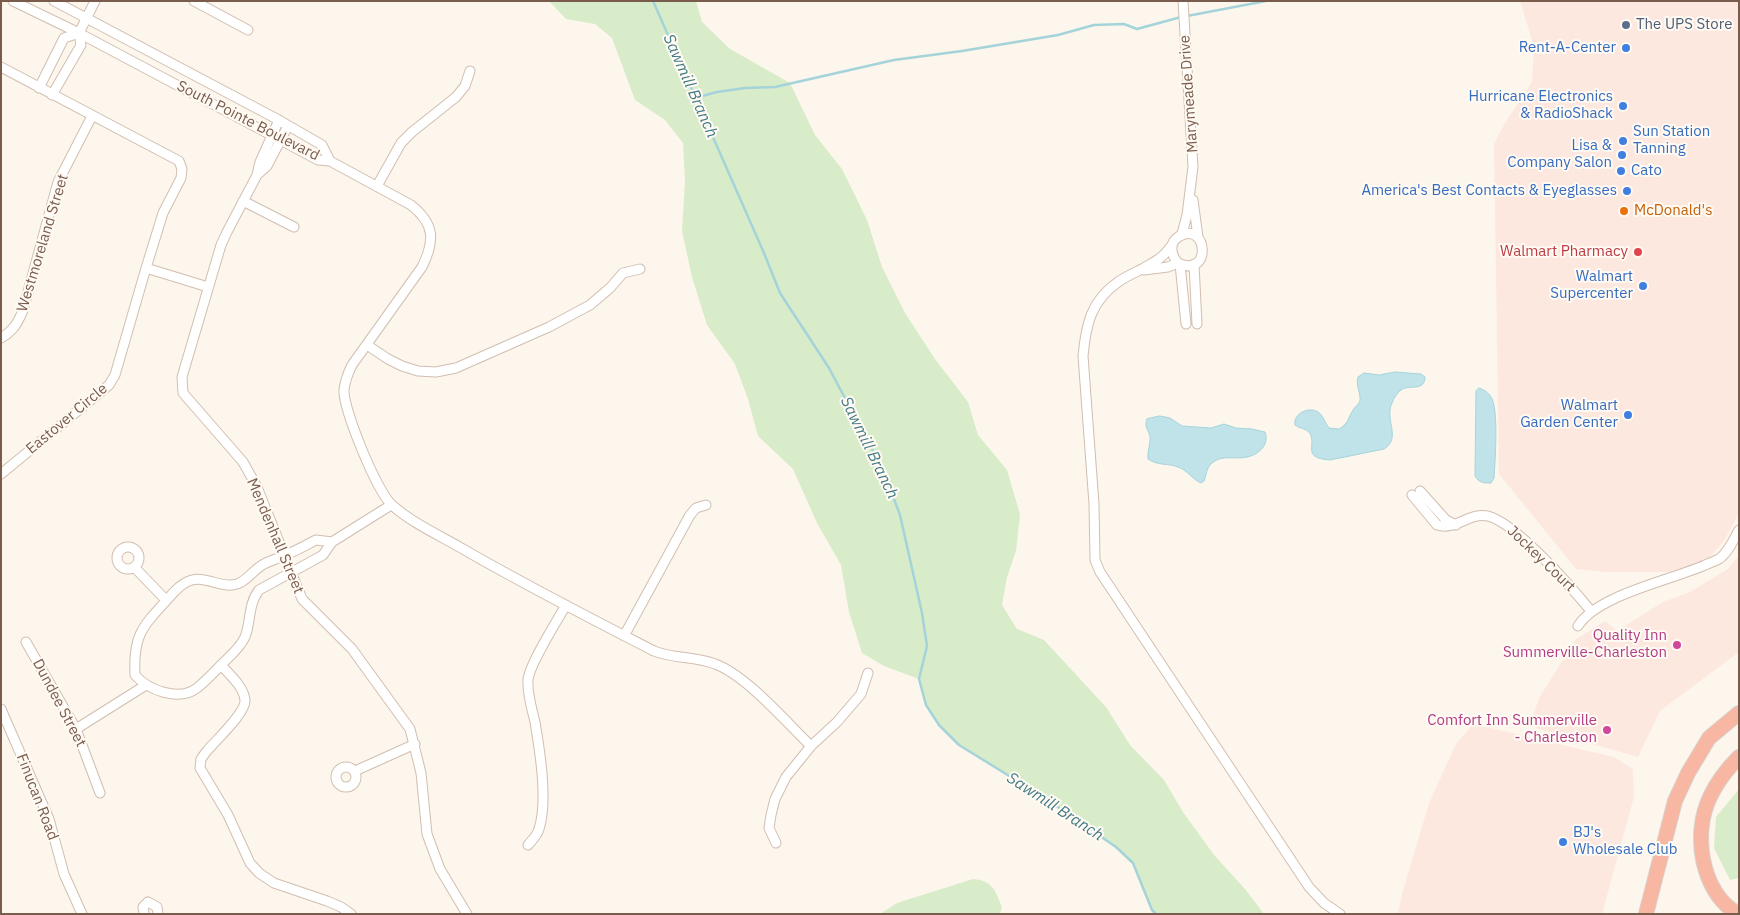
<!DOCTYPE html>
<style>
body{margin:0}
#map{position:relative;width:1740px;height:915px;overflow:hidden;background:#fdf6ec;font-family:"IBM Plex Sans",sans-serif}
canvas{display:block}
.frame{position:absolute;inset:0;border:2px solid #7a5c4d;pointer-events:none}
</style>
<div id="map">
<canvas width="1740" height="915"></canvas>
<div class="frame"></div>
</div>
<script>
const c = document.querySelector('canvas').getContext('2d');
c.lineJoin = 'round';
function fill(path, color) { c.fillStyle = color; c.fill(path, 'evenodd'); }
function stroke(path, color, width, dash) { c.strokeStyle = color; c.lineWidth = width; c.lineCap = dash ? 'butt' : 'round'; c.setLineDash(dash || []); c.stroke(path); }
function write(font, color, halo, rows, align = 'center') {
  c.font = font + ' "IBM Plex Sans",sans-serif'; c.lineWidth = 4; c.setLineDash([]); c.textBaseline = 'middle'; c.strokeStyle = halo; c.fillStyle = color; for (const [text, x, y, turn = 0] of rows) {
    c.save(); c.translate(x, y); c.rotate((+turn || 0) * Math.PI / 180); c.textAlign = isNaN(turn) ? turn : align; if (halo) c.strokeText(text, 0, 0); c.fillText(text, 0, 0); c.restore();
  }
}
fill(new Path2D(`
 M1520,1H1739V513L1724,541L1706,561L1683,572H1606L1576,569L1499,474L1494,144L1505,123L1532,82L1534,47Z
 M1739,556V652L1660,711L1638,757L1536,728L1532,719L1539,698L1576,639L1605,621L1617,631L1663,602L1690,592L1728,569Z
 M1473,724L1614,757L1633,769L1634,797L1602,914H1398L1402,894L1429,803L1456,744Z`), '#fde8e0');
fill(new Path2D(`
 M549,1H696L702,22L730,49L790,83L815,135L842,169L867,220L882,267L905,313L935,359L968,402L978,435L1007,470L1020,514L1016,551L1007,577L1002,605L1017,629L1044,640L1106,707L1130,745L1164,780L1183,812L1214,855L1245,889L1264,914H1156L1152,910L1133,863L1116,847L1083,824L1040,795L959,745L939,725L926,705L919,679L884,666L862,653L849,612L841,565L817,523L793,469L758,436L748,399L735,364L707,325L692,277L682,231L685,182L683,143L665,120L635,100L612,38L595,24L566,19Z
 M1739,789V878L1730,880L1714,848L1716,817Z
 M973,879C993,881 995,890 1002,907L1000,914H880L897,903Z`), '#d8ecc9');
const water = new Path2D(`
 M1395,372L1421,374L1425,377C1425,392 1409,384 1401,390C1397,393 1394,398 1392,403C1384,420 1402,438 1384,449L1330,460C1300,458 1318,444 1309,432C1305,428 1300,429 1295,425C1293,414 1308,406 1318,412C1323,415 1325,423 1329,428L1339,429C1348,424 1348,418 1353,410C1356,405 1361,404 1360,397C1359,389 1356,385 1358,377L1364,373L1379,375Z
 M1479,388C1483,389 1489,393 1491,397C1499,408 1495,463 1494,478L1491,483C1484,483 1479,483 1475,476L1476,391Z
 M1160,416L1170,418L1182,426L1211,428L1224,424L1236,428L1252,429L1265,432C1270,445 1258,455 1247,457C1234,460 1223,454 1212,463C1206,468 1207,474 1204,481L1201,483C1192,479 1187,470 1178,467C1168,463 1158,466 1148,459C1147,451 1151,443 1150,436C1148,429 1144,427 1147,419Z`);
fill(water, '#bfe3e8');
stroke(water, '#a5d3da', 1);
stroke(new Path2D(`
 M653,1L764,253L780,293L829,368L883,470L900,515L922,613L927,646L919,679L926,705L939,725L959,745L1040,795L1116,847L1133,863L1152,910L1156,914
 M1187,16L1266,1
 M695,98L717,92L745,88L775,87L894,60L962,51L1058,35L1094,25L1124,24L1137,29L1181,17`), '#a5d3da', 2.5);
const minor = new Path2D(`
 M13,1L79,33L318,160L330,161L322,145L275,118L54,1
 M194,1L248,30
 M79,33L95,1
 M1,67L179,161L182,169L181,178L163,213L146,268L115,375L109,385L1,474
 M39,88L64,38L79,33L81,45L52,95
 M279,120L260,162L257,175L227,232L221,245L182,377L183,393L243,462L257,487L302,599L352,649L410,729L421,773L427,834L440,869L467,914
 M330,161L411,205C435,224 435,241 422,267L352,365C348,373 345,381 344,390C343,409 377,492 392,505C412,523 439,535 463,549C525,585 590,618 654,651C674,659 695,656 715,664C746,675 786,722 811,746L786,777L775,799L771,815L769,828L776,843
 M257,175L267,166L288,126
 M377,186L401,143L412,132L456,97L465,86L470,71
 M1193,200L1198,237
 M243,201L294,227
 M1177,238L1182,234L1187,215L1193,167L1183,1
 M1172,245C1161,260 1157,260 1142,269C1134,273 1125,277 1118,282C1091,301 1086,324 1083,356L1094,504L1095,560L1100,572L1309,887L1324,903L1340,914
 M1180,264L1186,324
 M1194,264L1197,324
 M146,268L208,287
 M1144,270L1168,267L1178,263C1212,279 1208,221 1180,236C1168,242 1171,255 1178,263
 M1,338C13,331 18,323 23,310L58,182L92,116
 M367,345L388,359L402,366L418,371L436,372L456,368L549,327L590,305L610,288L623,273L640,269
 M1420,491L1446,520L1456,525
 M1412,495L1437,525C1456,531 1469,512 1488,516C1516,523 1572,588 1591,611
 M316,540L332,542L323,555L259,590C248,604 251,622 245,637C240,648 230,656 222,664C214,672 206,681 197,688C179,702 148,690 135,675C133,637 141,628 166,601C173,593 181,583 192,580C207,576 222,589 237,584C247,581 254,569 264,564C271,560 278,559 285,555C296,551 306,545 316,540Z
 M332,542L391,505
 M117 558a11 11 0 1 1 22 0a11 11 0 1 1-22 0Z
 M134,567L166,600
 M1578,626C1597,595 1672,580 1705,565C1710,563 1715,561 1719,559C1728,553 1734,539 1739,530
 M624,636L690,515L696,508L706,505
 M26,642L76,729L100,793
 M221,665C229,674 244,687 245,700C246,713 215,741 206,752L201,759L200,768L228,815L250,863L259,873L274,883L327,901L341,907L351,914
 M1,709L49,819L64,874L82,914
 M76,729L146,685
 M811,746L837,722L861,694L868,673
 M336 777a10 10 0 1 1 20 0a10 10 0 1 1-20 0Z
 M355,771L415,744
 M528,845C532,840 537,836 539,829C548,801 540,752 535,722C532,709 527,694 528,680C529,665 557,621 566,605
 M144,914L143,907L148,902L157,907L158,914`);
const highway = new Path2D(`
 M1646,914L1675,801L1688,773L1709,738L1739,713
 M1738,914C1701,892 1692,834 1710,797C1717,782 1727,769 1739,757`);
stroke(minor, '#d1beb0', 11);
stroke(highway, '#dad1cd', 16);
stroke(minor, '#fff', 9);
stroke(highway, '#f7b7a3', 14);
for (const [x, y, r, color] of [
 [1626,25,5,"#5c6f8a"],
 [1626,48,5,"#3f7fe0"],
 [1623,106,5,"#3f7fe0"],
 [1623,141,5,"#3f7fe0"],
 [1622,155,5,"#3f7fe0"],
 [1621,171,5,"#3f7fe0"],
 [1627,191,5,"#3f7fe0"],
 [1624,211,5,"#e8710a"],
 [1638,252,5,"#e0444e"],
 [1643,286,5,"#3f7fe0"],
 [1628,415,5,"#3f7fe0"],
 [1677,645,5,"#d1479c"],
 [1607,730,5,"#d1479c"],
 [1563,842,5,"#3f7fe0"]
]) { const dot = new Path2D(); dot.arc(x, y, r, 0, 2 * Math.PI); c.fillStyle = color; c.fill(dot); stroke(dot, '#fffaf3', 2); }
write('15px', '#4e5e75', '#fffaf3', [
 ["The UPS Store",1636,25]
], 'left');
write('15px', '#366cbe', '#fffaf3', [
 ["Rent-A-Center",1616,48],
 ["Hurricane Electronics",1613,97],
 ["& RadioShack",1613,114],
 ["Sun Station",1633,132,"left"],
 ["Tanning",1633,149,"left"],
 ["Lisa &",1612,146],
 ["Company Salon",1612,163],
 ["Cato",1631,171,"left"],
 ["America's Best Contacts & Eyeglasses",1617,191],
 ["Walmart",1633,277],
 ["Supercenter",1633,294],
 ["Walmart",1618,406],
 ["Garden Center",1618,423],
 ["BJ's",1573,833,"left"],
 ["Wholesale Club",1573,850,"left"]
], 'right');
write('15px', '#7a5c4d', '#fffaf3', [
 ["Marymeade Drive",1189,94,-94],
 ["South Pointe Boulevard",248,121,27],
 ["Westmoreland Street",43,243,-73],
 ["Eastover Circle",67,419,-40],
 ["Mendenhall Street",275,536,67],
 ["Jockey Court",1541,559,44],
 ["Dundee Street",59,703,62],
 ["Finucan Road",37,797,69]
]);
write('15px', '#c56008', '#fffaf3', [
 ["McDonald's",1634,211]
], 'left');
write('15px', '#be3a42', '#fffaf3', [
 ["Walmart Pharmacy",1628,252]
], 'right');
write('15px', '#b23c85', '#fffaf3', [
 ["Quality Inn",1667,636],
 ["Summerville-Charleston",1667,653],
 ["Comfort Inn Summerville",1597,721],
 ["- Charleston",1597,738]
], 'right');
write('italic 16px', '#437c86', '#fffaf3', [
 ["Sawmill Branch",690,86,66],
 ["Sawmill Branch",869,448,64],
 ["Sawmill Branch",1055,807,33]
]);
</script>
